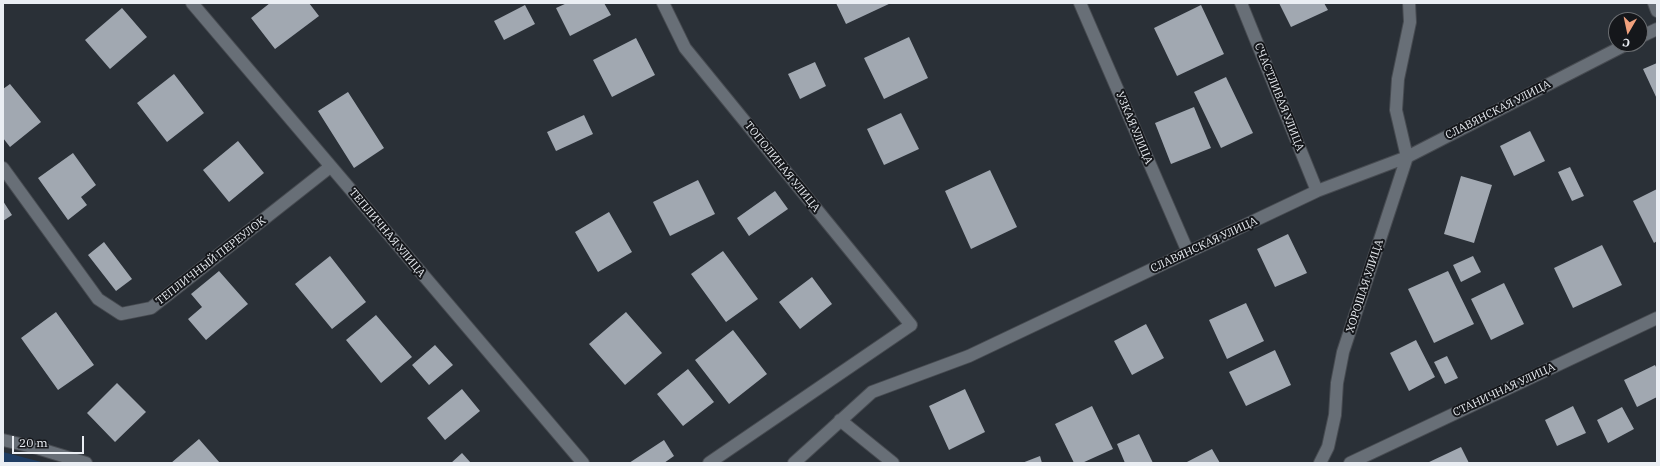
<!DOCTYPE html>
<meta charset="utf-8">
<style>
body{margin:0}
#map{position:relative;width:1660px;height:466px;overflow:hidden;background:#2a3037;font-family:"IBM Plex Serif",serif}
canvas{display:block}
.frame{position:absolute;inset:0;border:4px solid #eaeef3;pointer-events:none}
.north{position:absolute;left:1608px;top:12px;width:40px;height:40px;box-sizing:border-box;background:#15171b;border:1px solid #6a6d71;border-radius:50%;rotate:189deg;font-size:11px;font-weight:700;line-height:16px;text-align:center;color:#eaeef3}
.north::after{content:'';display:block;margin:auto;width:14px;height:18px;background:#f1a17d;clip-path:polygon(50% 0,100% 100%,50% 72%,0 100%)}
.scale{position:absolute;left:12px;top:436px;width:72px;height:18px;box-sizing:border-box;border:2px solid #eaeef3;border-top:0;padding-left:5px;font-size:12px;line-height:14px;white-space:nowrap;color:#eaeef3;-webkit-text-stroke:3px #15171b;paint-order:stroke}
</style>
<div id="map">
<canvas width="1660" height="466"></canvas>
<div class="frame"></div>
<div class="north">С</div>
<div class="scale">20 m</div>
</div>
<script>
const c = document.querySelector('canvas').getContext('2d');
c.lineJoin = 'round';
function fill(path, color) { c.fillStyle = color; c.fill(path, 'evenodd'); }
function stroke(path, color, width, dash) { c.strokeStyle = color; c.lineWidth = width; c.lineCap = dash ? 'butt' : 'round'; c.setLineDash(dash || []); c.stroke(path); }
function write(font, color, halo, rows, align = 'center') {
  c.font = font + ' "IBM Plex Serif",serif'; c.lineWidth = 4; c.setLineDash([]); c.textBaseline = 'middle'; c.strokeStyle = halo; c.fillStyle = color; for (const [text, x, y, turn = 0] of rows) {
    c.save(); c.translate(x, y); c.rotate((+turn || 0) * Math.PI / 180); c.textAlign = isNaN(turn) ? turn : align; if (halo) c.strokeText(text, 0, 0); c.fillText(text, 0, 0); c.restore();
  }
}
fill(new Path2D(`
 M3,452L45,463H3Z`), '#1f3d63');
fill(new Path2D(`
 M270,3H309L319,16L275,49L251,18Z
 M567,3H604L611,15L570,36L556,8Z
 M836,3H891L846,24Z
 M1279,3H1324L1328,10L1291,27Z
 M525,5L535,24L504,40L494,21Z
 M1201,5L1224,54L1177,76L1154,28Z
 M122,8L147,37L110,69L85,40Z
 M909,37L928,78L884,99L864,58Z
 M636,38L655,75L612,97L593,60Z
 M815,62L826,86L800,99L788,74Z
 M1657,63V99L1643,69Z
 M174,74L204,113L167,142L137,103Z
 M1226,77L1253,133L1221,148L1194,92Z
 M10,84L41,122L10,147L3,138V89Z
 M348,92L384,148L354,168L318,111Z
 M1194,107L1211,148L1171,164L1155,123Z
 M901,113L919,149L884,165L867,129Z
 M584,115L593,134L556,151L547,132Z
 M1530,131L1545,161L1514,176L1500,146Z
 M238,141L264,173L229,202L203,170Z
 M73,153L96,185L81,197L87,205L68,220L38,178Z
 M1570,167L1584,196L1572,201L1558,172Z
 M990,170L1017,227L971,249L945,191Z
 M1461,176L1492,185L1474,243L1444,234Z
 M698,180L715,214L670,236L653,202Z
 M1657,189V241L1654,243L1633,201Z
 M775,191L788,209L749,236L737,218Z
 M3,201L12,215L3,221Z
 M609,212L632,252L598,272L575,232Z
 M1288,234L1307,273L1275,287L1257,249Z
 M104,242L132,279L116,291L88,255Z
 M1602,245L1622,285L1573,308L1554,268Z
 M723,251L758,299L726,322L691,274Z
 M330,256L366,302L332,329L295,284Z
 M1473,256L1481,272L1461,282L1453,265Z
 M219,271L248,304L206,340L188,319L202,307L191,294Z
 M1448,271L1474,324L1434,343L1408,289Z
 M812,277L832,304L800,329L779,302Z
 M1504,283L1524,324L1491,340L1471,299Z
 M1246,303L1264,341L1227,359L1209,320Z
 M56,312L94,365L58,390L21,338Z
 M626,312L662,353L625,385L589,344Z
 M376,315L412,357L381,383L346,340Z
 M1146,324L1164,358L1132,375L1114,341Z
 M733,330L767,374L729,404L695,360Z
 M1416,340L1435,377L1409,391L1390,353Z
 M435,345L453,365L429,385L412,365Z
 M1275,350L1291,385L1246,406L1229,372Z
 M1447,356L1458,378L1445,384L1434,362Z
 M1655,365L1657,369V397L1637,407L1624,380Z
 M688,369L714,402L683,426L657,394Z
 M117,383L146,412L115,442L87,413Z
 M462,389L480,411L445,440L427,418Z
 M965,389L985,432L949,450L929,406Z
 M1092,406L1113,449L1082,463H1074L1055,424Z
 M1573,406L1586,433L1557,446L1545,420Z
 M1622,407L1634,429L1608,443L1597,420Z
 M1139,434L1153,463H1125L1117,444Z
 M199,439L220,463H171Z
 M664,440L674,456L664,463H629Z
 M1461,447L1469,463H1427Z
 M1212,449L1220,463H1185Z
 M462,453L471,463H451Z
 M1040,456L1042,463H1022Z`), '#a1a8b1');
const minor = new Path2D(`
 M192,3L583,463
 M663,3L685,48L911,325L709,463
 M1080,3L1188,252
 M1241,3L1317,191
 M1654,3L1657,11
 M1640,37L1657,29
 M3,168L98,299L121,314L151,308L330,167
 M840,420L893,463
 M3,440L37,448L86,463
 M794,463L872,392L969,356L1317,191L1407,157L1627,44
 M1320,463L1328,447L1335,415L1337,383L1343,352L1407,157L1396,110L1398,79L1410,22L1409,3
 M1350,463L1657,318`);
stroke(minor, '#474b51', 14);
stroke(minor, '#686f77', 12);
write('11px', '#eaeef3', '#15171b', [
 ["СЧАСТЛИВАЯ УЛИЦА",1279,97,68],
 ["СЛАВЯНСКАЯ УЛИЦА",1498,110,-27],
 ["УЗКАЯ УЛИЦА",1134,128,67],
 ["ТОПОЛИНАЯ УЛИЦА",782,167,51],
 ["ТЕПЛИЧНАЯ УЛИЦА",387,233,50],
 ["СЛАВЯНСКАЯ УЛИЦА",1204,245,-25],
 ["ТЕПЛИЧНЫЙ ПЕРЕУЛОК",211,261,-38],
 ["ХОРОШАЯ УЛИЦА",1365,286,-72],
 ["СТАНИЧНАЯ УЛИЦА",1504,390,-25]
]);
</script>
